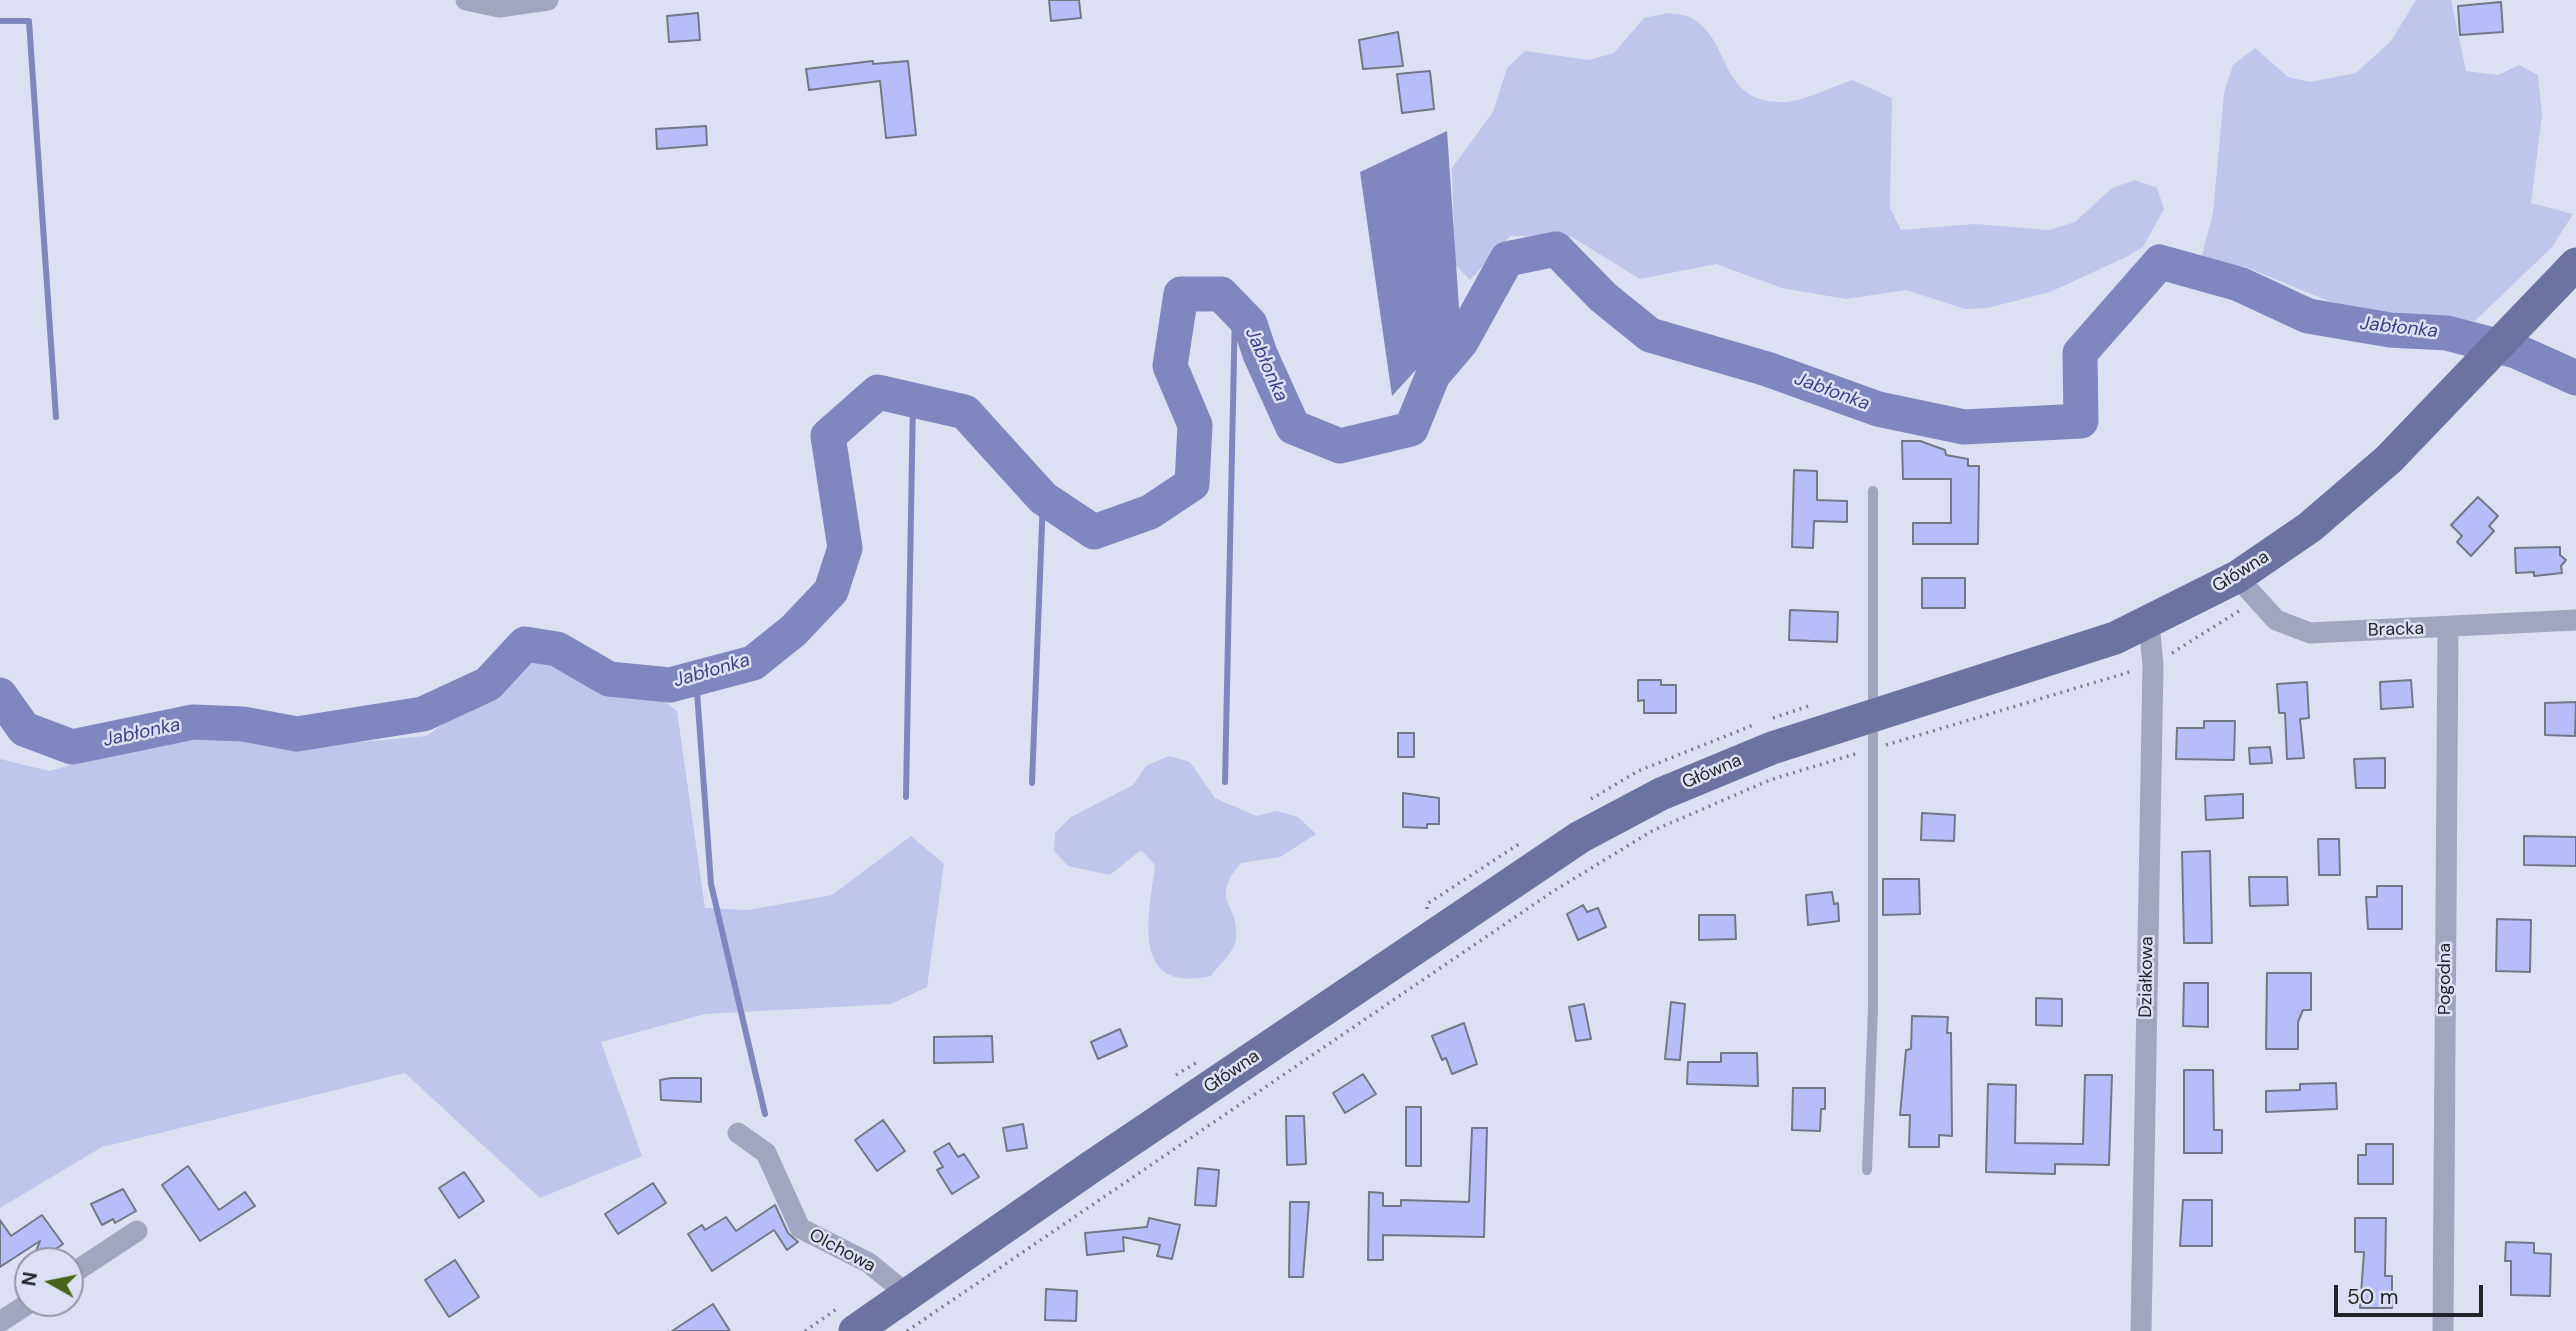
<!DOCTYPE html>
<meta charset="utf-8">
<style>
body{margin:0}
#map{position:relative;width:2576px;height:1331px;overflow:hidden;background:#dde0f2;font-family:"DM Sans",sans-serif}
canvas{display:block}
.north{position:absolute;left:14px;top:1247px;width:70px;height:70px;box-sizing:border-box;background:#dde0f2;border:2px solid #9395a2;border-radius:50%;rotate:279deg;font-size:19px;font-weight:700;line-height:28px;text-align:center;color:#23242b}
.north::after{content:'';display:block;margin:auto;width:24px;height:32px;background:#476519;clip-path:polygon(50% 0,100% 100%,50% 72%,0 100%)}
.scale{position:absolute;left:2334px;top:1285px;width:149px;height:32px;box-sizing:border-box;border:4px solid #23242b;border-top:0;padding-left:9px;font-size:21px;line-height:24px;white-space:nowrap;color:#23242b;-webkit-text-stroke:5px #dde0f2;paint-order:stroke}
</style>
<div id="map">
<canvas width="2576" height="1331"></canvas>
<div class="north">N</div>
<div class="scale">50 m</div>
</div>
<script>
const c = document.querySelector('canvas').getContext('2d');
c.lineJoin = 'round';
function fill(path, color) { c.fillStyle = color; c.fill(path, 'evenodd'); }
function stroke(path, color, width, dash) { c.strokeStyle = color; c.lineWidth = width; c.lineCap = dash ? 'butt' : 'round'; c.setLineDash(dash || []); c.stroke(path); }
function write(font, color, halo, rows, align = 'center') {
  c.font = font + ' "DM Sans",sans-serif'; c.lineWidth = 5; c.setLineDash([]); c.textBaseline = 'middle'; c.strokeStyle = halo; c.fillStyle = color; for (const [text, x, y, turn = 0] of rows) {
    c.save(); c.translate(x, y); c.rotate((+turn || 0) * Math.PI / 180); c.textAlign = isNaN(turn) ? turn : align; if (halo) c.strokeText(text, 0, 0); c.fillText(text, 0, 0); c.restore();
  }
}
fill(new Path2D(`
 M2416,0H2451L2466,71L2498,75L2519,65L2538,75L2542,115L2531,203L2573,214L2552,247L2475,321L2345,308L2246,267L2201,259L2213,213L2224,93L2233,65L2255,48L2288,77L2310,82L2356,73L2391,41Z
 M1668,13C1674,14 1683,14 1689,17C1733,37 1716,104 1784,102C1805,101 1832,87 1852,80L1892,98L1890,208L1901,230L1975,224L2049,230L2075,222L2112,188L2135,180L2157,188L2164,209L2143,247L2126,257L2050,292L1987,308L1965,309L1906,290L1846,299L1782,288L1716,264L1640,279L1572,237L1510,236L1470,280L1455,265L1452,168L1493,112L1507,68L1525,51L1589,60L1614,53L1644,18Z
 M538,660L605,693L651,692L677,711L705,908L748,910L832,895L911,836L944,864L927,987L891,1004L705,1014L601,1042L642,1156L540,1198L405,1073L102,1147L0,1208V759L50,771L180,733L317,746L427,736L511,672Z
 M1169,756L1190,762L1215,798L1256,816L1277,811L1298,817L1316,834L1280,857L1241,863C1208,902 1240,902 1236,939C1235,951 1218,966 1211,976C1129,994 1149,915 1155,865L1141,850L1110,875L1068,866L1054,851L1055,833L1071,817L1133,785L1146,766Z`), '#bfc5eb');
fill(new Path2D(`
 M1447,131L1460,322L1392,396L1360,172Z`), '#8086be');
stroke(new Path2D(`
 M0,21H29L56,417
 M696,678L711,884L765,1114
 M1225,782L1235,309
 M1032,783L1043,498
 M906,797L913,400`), '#8086be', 6);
stroke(new Path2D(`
 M0,695L24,729L72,747L193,722L243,724L297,734L423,714L488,684L525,644L557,649L609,679L670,685L753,663L793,631L831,591L845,548L828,436L878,392L965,412L1043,498L1094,532L1150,512L1192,484L1195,425L1170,366L1181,294H1221L1250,324L1260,354L1293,427L1340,446L1411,429L1433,375L1461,342L1507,259L1556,249L1603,297L1650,335L1767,369L1878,409L1964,427L2081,421L2080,353L2160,262L2239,284L2308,316L2390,330L2447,333L2516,351L2576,378`), '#8086be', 35);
const building = new Path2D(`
 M1049,0H1079L1081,18L1051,21Z
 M2501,2L2503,32L2460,35L2458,6Z
 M698,13L700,40L669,42L667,16Z
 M1398,32L1403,66L1363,69L1359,40Z
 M873,61V64L908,61L916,135L886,138L880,81L809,90L806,69Z
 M1430,71L1434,109L1402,113L1397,74Z
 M706,126L707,145L657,149L656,129Z
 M1902,441H1920L1945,450L1946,455L1968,459V466H1979L1978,544H1913V523H1951V479H1903Z
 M1794,470L1817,471V500L1847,501V522L1814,521L1813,548L1792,547Z
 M2478,497L2498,516L2489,526L2494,531L2471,556L2457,542L2462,536L2451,525Z
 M2560,547V555L2566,560L2561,566L2562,573L2534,576V572L2516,573L2515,548Z
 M1922,578H1965V608H1922Z
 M1790,610L1838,612L1837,642L1789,640Z
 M1638,680H1661V685H1676V713H1644V700L1638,701Z
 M2411,680L2413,707L2381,709L2380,682Z
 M2307,682L2309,718L2300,719L2304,758L2287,759L2285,713H2279L2277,684Z
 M2576,702L2575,736L2545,735V703Z
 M2204,721H2235L2234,760L2176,759L2177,728H2204Z
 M1398,733H1414V757H1398Z
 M2270,747L2272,763L2250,764L2249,748Z
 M2385,758V788H2356L2354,759Z
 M1403,793L1439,798V824H1427V828L1403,827Z
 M2243,794V818L2206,820L2205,796Z
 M1922,813L1955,815L1954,841L1921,840Z
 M2524,836L2576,837V866L2524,865Z
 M2318,839H2339L2340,875H2319Z
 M2210,851L2212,943H2184L2182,852Z
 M2249,877H2287L2288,905L2250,906Z
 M1883,879H1919L1920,914L1883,915Z
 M2377,886H2402V929H2368L2366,897H2377Z
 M1832,892L1834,904L1838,903L1839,921L1808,925L1806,895Z
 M1583,905L1587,912L1598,908L1606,927L1578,940L1567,914Z
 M1699,915H1735L1736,939L1699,940Z
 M2497,919L2531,920L2530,972L2496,971Z
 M2267,973H2311V1010H2303L2298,1022V1049H2266Z
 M2184,983H2208V1027L2183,1026Z
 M2036,998L2062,999V1026L2036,1025Z
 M1671,1002L1685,1004L1680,1060L1665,1059Z
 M1584,1004L1591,1039L1576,1041L1569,1007Z
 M1912,1016L1948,1017L1947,1033H1951L1952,1136L1939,1135V1147H1909L1910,1115H1900L1906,1050L1911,1049Z
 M1464,1023L1477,1064L1452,1074L1446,1058L1442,1060L1432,1036Z
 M1120,1029L1127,1046L1098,1059L1091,1042Z
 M992,1036L993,1062L934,1063V1037Z
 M1721,1053H1757L1758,1086L1687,1084L1688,1062H1721Z
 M2184,1070H2213L2214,1130H2222V1153H2184Z
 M1363,1074L1376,1094L1345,1113L1333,1093Z
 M2085,1075H2112L2109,1165L2055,1164V1174L1986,1172L1988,1084L2016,1085L2015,1143L2083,1144Z
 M671,1078H701V1102L661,1100L660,1080Z
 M2336,1083L2337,1109L2266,1112V1091L2300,1090V1084Z
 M1793,1088H1825V1109H1821L1820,1131L1792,1130Z
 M1406,1107H1421V1166H1406Z
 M1286,1116H1304L1306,1164L1287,1165Z
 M883,1120L905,1151L877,1171L855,1140Z
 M1023,1124L1027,1148L1007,1151L1003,1128Z
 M1472,1128H1487L1484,1237L1383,1235V1260H1368L1369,1192L1383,1193V1206H1401V1200L1469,1202Z
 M949,1143L958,1157L964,1154L979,1177L952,1194L937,1170L943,1167L934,1152Z
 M2366,1144H2393V1184H2358V1155H2366Z
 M188,1166L219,1210L245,1192L255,1206L200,1241L162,1185Z
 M1198,1168L1219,1170L1216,1206L1195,1205Z
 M464,1172L484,1201L459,1218L439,1188Z
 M653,1183L666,1203L618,1234L605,1214Z
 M123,1189L136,1211L115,1223L113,1219L102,1225L91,1204Z
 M2183,1200H2212V1246H2180Z
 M1290,1202H1309L1303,1277H1289Z
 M775,1205L788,1233L798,1242L787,1250L774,1230L712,1271L688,1234L702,1225L705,1230L726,1217L736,1231Z
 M42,1215L63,1244L39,1261H32L40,1241L0,1267V1220L11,1236Z
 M1149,1218L1180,1225L1172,1259L1157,1256L1160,1245L1123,1237L1124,1251L1087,1255L1085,1233L1147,1227Z
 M2355,1218H2386L2385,1276H2392V1308H2360L2364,1252H2355Z
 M2506,1242L2534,1243V1253L2551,1254L2550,1296L2511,1295V1261H2505Z
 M455,1260L479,1297L449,1317L425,1280Z
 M1046,1289L1077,1291L1076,1321L1045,1320Z
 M713,1304L730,1331H672Z`);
fill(building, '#b6bdf8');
stroke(building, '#747786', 2);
stroke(new Path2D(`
 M2172,653L2242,609
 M1773,718L1809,706
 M1886,745L2133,671
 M1591,799L1638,771L1756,724
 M1427,909V904L1522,842
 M1176,1075L1199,1061
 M805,1331L838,1308
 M907,1331L1552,892L1652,831L1770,780L1858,753`), '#7e808c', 3.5, [2, 5]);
stroke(new Path2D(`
 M1867,1170L1873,1008V491`), '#a2a5bf', 10);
stroke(new Path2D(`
 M466,0L499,7L548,0
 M2237,577L2276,620L2310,633L2576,620
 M738,1133L766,1153L800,1228L869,1263L908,1295
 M70,1275L137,1231
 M0,1322L29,1303
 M2141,1331L2153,665L2149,623
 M2443,1331L2448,628`), '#a2a5bf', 21);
stroke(new Path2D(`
 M855,1331L1091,1167L1580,837L1661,794L1772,748L2115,638L2237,577L2310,527L2389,459L2576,264`), '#6d73a1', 33);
write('18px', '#23242b', '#dde0f2', [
 ["Główna",2241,572,-32],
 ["Bracka",2396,630,-2],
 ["Główna",1712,772,-23],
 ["Działkowa",2147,977,-89],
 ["Pogodna",2445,979,-90],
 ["Główna",1232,1072,-34],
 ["Olchowa",842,1251,28]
]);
write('italic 19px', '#3d3f84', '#dde0f2', [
 ["Jabłonka",2399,328,6],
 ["Jabłonka",1266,365,66],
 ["Jabłonka",1832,392,20],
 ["Jabłonka",712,671,-16],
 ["Jabłonka",142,733,-12]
]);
</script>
